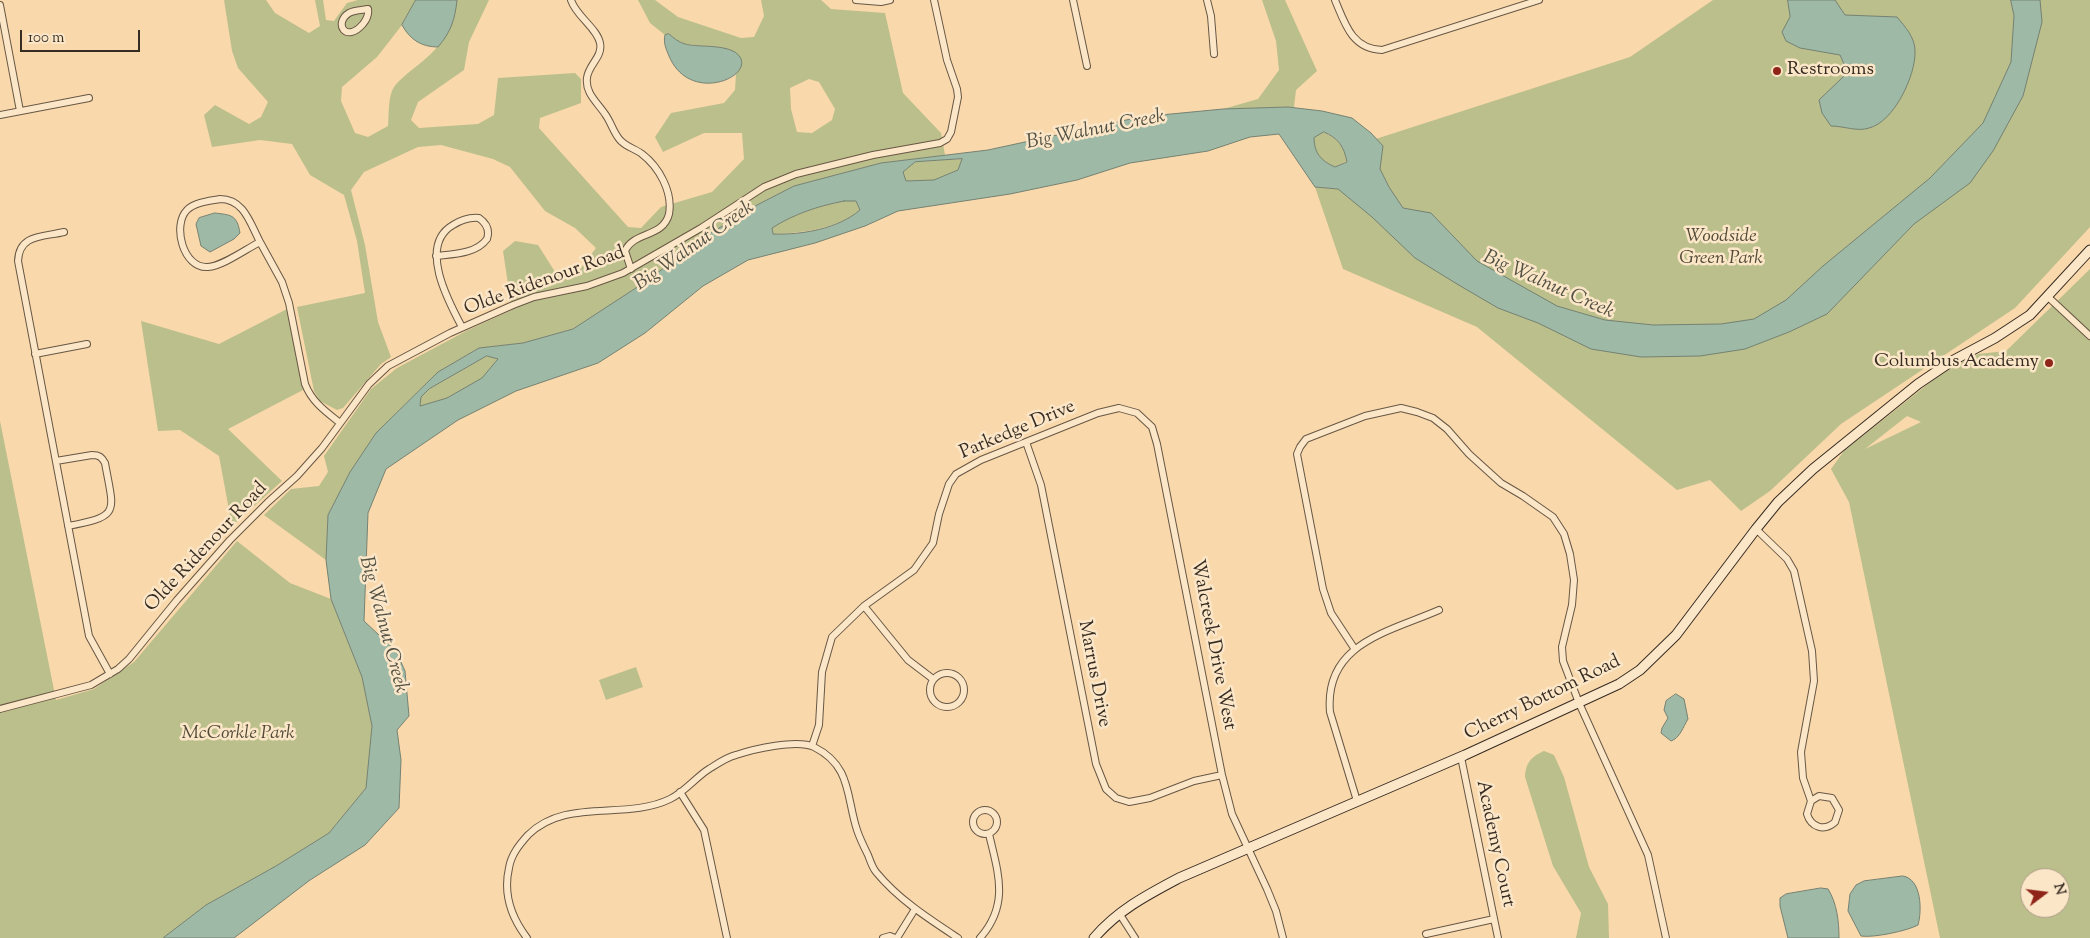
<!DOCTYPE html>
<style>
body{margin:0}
#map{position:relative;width:2090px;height:938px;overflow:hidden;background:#f9d8ab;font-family:"Sorts Mill Goudy",serif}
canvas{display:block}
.north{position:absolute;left:2020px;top:868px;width:50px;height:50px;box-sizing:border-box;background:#fbe6c8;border:1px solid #ad9c86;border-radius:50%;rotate:75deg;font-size:14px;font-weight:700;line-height:20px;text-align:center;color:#372c22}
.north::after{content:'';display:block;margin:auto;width:18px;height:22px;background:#8f2418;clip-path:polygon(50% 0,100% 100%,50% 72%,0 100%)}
.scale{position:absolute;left:20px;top:30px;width:120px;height:22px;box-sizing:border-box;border:2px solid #372c22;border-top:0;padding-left:6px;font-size:15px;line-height:18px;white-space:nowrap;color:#372c22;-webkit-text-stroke:4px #fbe6c8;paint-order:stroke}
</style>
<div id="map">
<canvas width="2090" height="938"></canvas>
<div class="north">N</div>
<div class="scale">100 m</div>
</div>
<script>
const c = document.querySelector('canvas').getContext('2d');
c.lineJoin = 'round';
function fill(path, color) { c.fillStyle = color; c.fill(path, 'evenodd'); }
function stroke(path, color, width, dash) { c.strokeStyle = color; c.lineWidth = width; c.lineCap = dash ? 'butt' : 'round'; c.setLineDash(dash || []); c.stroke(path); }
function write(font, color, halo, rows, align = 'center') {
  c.font = font + ' "Sorts Mill Goudy",serif'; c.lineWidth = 5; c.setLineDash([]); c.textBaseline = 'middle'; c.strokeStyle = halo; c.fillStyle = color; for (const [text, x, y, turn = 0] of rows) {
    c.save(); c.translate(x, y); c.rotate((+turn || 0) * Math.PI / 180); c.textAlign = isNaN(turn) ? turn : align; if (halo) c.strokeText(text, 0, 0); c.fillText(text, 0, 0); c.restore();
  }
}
fill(new Path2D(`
 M224,0H266L275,13L309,33L320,26L315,0H323L326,20L334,21L347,3L358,0H416L402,25L377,57L342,87L341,101L355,133L368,137L388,126C389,116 388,101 392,91C395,83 406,75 413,69C440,48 452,34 457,0H489L469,42L464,70L418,102L411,120L419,128L478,124L494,115L498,78L575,73L581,79V103L540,118L539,128L628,227L641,228L661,207L712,192L744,159L742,133H704L663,152L655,137L671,113L724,103L735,90L736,73L741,65L723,48L685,44L676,40L669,34L665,35L650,23L638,0H655L678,17L741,38L754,37L764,16L761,0H821L831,9L885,13L903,93L941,133L945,155L881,163L794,186L757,205L711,233L645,282L573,329L523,343L479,348L438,372L376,433L350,472L328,515L326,560L264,515L291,489L319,486L328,472L324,456L371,389L397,368L468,330L512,310L503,251L515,241L538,245L557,275L578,272L596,248L575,228L545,211L510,167L493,159L441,145L418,147L364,172L351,190L365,245L378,322L391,357L381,364L343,408L337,410L320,401L314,391L297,307L365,293L357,241L344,195L310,175L292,144L260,140L212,147L204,115L215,105L249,124L261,117L268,102L238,68L232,51ZM809,79L819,82L835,109L832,120L812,133L797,132L791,109L790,88Z
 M1262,0H1285L1317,71L1296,90L1294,107L1223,109L1258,99L1279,70L1276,41Z
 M1713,0H2090V227L2015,308L1841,424L1770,491L1741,511L1710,480L1677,490L1477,327L1343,269L1315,187L1338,189L1354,146L1630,57Z
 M1324,132C1338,139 1344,146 1347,161L1335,167C1321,161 1314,153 1314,138Z
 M962,159L958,170L934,180L906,181L903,172L915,162Z
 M844,201H856L860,210C837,229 802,233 773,234L772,228C794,214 818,206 844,201Z
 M2090,269V938H1940L1849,502L1831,469L1844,451L1928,384L1954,366L1978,354L2006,351ZM1907,416L1921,422L1865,449ZM2030,878H2060V908H2030Z
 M287,309L303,390L228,429L282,481L232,526L219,456L180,430L158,431L141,321L219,344Z
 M487,356L498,359L483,378L447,398L420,406L421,397L429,389Z
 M0,421L56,700L94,689L134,662L237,541L290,583L331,599L362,677L372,726L366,788L329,833L276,866L206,905L163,938H0Z
 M636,667L643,687L606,700L599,680Z
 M1544,751L1554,755L1564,777L1589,867L1608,904L1609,938H1576L1581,913L1553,866L1525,777C1526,762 1531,757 1544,751Z`), '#bbbf8b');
const water = new Path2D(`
 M416,0H457C455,19 451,32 438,47C422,47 410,40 402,25Z
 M1788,0H1835L1845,15L1897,17C1905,27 1915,37 1915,51C1916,75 1894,122 1869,128C1857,132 1844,126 1831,126L1822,113L1819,100L1844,76V64L1840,55L1800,48L1786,41L1782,32L1790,17Z
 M2011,0H2040L2042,22L2023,96L1993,151L1970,183L1914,224L1827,314L1789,332L1745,349L1700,356L1641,357L1591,349L1538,323L1498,308L1457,284L1415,258L1372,217L1338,189L1315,187L1279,134L1250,137L1208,151L1130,163L1077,180L1010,194L898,211L865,226L815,243L748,260L703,286L645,333L598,363L516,391L458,420L386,469L368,513L364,621L396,651L405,671L409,716L397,730L401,760L399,808L365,845L310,880L234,938H163L206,905L276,866L329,833L366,788L372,726L362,677L331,599L326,560L328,515L350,472L376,433L438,372L479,348L523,343L573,329L645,282L711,233L757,205L794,186L881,163L988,150L1140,117L1223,109L1288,107L1322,111L1352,118L1371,133L1383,146L1380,169L1389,187L1403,208L1431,213L1477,261L1557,306L1605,320L1653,325L1721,324L1754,319L1786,300L1823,266L1930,178L1983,123L2011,62L2014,16ZM1324,132C1338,138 1344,146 1347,162L1335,167C1321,161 1314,153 1314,138ZM962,159L958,170L934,180L906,181L903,172L915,162ZM844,201H856L860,210C838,229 801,235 773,234L772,228C794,214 818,206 844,201ZM487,356L498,359L482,378L447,398L420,406L421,397L429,389Z
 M669,34C674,38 678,42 685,44C699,48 731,43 740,57C753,78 689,104 669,56C666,49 663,42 665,35Z
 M215,213C230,215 237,214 240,233L234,239L210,252L201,246L196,224L199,218Z
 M1676,694L1684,699L1688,719C1683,727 1680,738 1671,741L1661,733L1662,728L1668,718L1664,710L1666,701Z
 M1903,876C1922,879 1922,911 1918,925C1907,931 1873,938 1861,936L1848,911L1850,894L1856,885L1864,881Z
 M1821,888L1828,889C1837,903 1839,922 1839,938H1788L1780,906V898L1786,894Z`);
fill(water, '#9ebaa7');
stroke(water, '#758172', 1);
const minor = new Path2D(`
 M571,0C576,16 597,28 600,43C603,57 588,65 587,78C585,93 597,102 605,114C611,122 613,132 620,140C626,147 636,149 642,154C659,167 673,192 669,214C663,238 634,231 625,251L631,269
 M856,0L881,2L890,0
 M1073,0L1087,66
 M1207,0L1211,16L1214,54
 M1335,0C1345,24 1352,49 1382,50L1539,0
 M0,5L20,111
 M368,9C369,15 367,19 363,24C346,44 333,23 349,13C354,10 362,10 368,9Z
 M0,115L89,98
 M220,199C244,199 250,223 260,242C246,249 223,266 208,267C183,269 172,225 187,210C195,202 210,201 220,199Z
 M64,232C43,237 19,234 18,261L89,636L110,674
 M260,242L282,282L289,303L305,384C312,402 325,411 340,423
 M436,256C453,254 476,254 487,239C490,230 486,223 479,218C470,217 461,220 453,225C418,245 448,301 462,327
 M2047,296L2090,336
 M35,354L87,344
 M1026,442L1041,485L1096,764L1106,789L1116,798L1129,802L1150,798L1194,781L1222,775
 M56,461L92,455C99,455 102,457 105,463C114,513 121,516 68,526
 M1756,529L1787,559L1794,571L1812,651L1814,681L1801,752L1803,778L1811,801L1807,814C1811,827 1824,832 1835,822L1839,810L1832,798L1819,796L1811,801
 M864,606L908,660L933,679
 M1354,648L1331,613L1323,589L1297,454L1300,447L1306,439L1365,416L1401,408L1417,412L1433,418L1447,429L1469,454L1501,483L1523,496L1553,517L1564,534L1570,554L1574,580L1572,605L1562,647L1563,661L1579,703L1648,855L1666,938
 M930 690a17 17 0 1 1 34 0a17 17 0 1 1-34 0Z
 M0,709L91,685L118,669L129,659L177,600L230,540L268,502L297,476L322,448L369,384L388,366L450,333L513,305L534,297L587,286L623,273L701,228L764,187L796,174L873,155L940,143L947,139L951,132L958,97L957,89L947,60L934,0
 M812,746L819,725L822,672L832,637L864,606L914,570L933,543L939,514L949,484L956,474L981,460L1098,413L1119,408L1137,413L1152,427L1157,444L1222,775L1232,814L1267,889L1276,911L1283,938
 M1461,757L1498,938
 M680,792L704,830L727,938
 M1357,801L1330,712C1324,643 1389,632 1439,610
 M973 822a12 12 0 1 1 24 0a12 12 0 1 1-24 0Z
 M1119,913L1135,938
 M1426,934L1494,919
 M527,938C511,917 503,894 509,868C511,855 519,845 528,835C566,797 625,821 670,799C685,792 696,777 709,769C717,764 727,757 736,755C754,749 797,739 814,747C852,766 846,797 857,830C860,839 864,847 868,855C870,860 872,867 876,872C898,899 929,919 958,938
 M883,938L890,936L895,938
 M897,938L915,909
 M980,938C1010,904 998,873 989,834`);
const secondary = new Path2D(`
 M1094,938C1118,910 1147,895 1179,878L1465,755L1619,684L1640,670L1676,635L1756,529L1778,502L1813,469L1918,384L1952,361L1995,338L2030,315L2090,250`);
stroke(minor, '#685744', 8);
stroke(secondary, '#372c22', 11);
stroke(minor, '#fbe6c8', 6);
stroke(secondary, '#fbe6c8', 9);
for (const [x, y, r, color] of [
 [1777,71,5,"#8f2418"],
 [2049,363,5,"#8f2418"]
]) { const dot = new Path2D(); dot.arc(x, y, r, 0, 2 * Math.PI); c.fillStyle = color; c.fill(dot); stroke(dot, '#fbe6c8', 2); }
write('19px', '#372c22', '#fbe6c8', [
 ["Restrooms",1787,71],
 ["Columbus Academy",2039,363,"right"]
], 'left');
write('italic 19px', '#514937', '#fbe6c8', [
 ["Woodside",1721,238],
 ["Green Park",1721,260],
 ["McCorkle Park",238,735]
]);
write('19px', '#372c22', '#fbe6c8', [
 ["Olde Ridenour Road",545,282,-20],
 ["Parkedge Drive",1018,431,-23],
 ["Olde Ridenour Road",207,548,-47],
 ["Walcreek Drive West",1212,645,79],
 ["Marrus Drive",1093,674,79],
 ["Cherry Bottom Road",1543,699,-26],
 ["Academy Court",1494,844,78]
]);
write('italic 20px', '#515043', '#fbe6c8', [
 ["Big Walnut Creek",1096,131,-11],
 ["Big Walnut Creek",695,247,-35],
 ["Big Walnut Creek",1548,286,24],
 ["Big Walnut Creek",382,625,75]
]);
</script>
